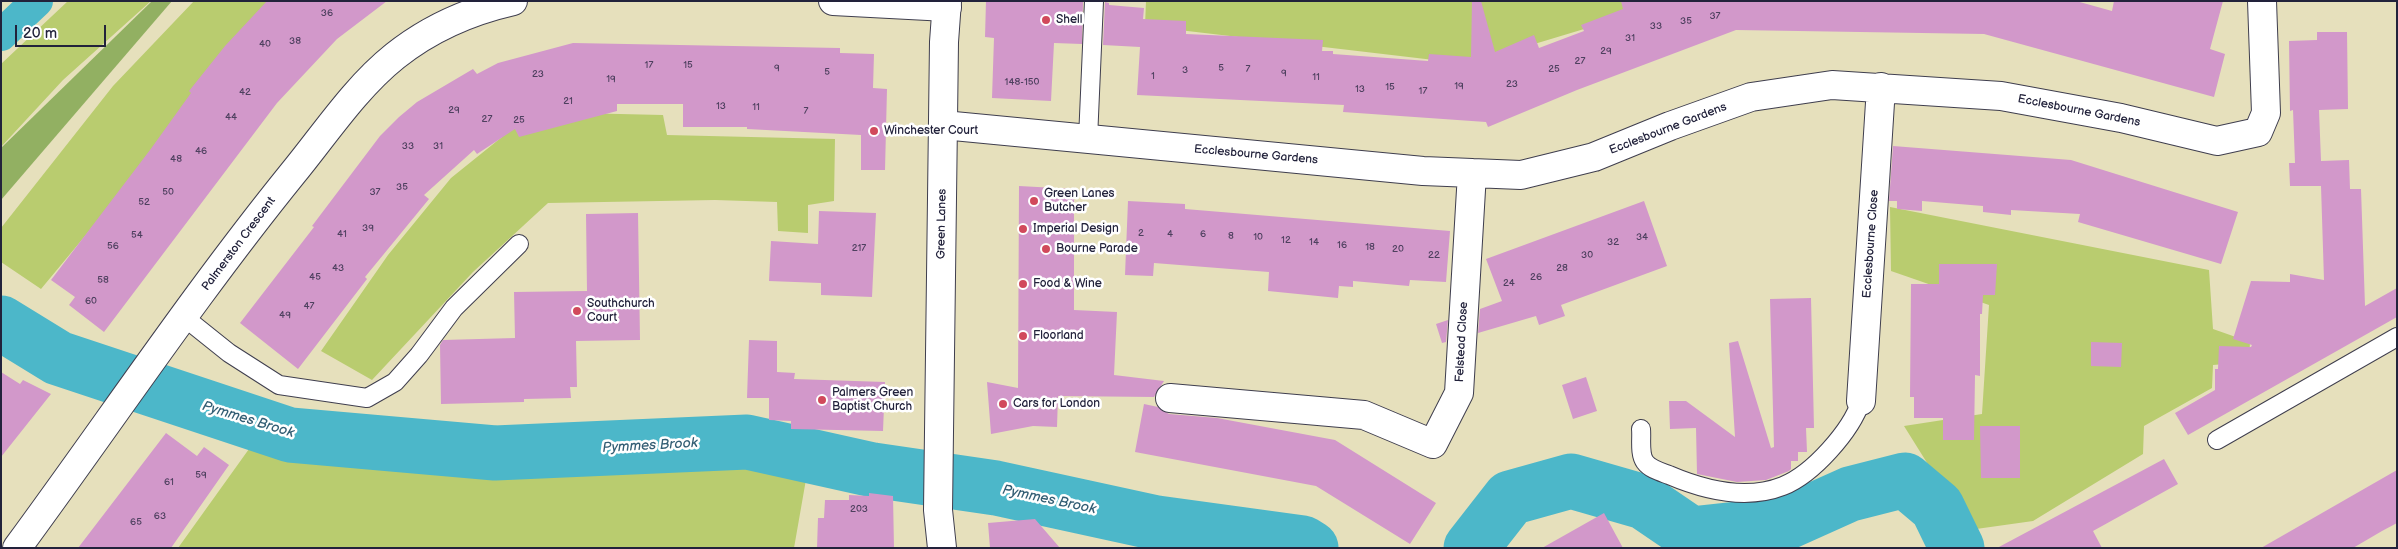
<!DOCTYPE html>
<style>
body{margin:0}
#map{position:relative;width:2398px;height:549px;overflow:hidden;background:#e6e0bc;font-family:"Balsamiq Sans",sans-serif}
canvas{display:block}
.frame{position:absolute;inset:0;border:2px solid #22223b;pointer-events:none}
.scale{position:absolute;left:15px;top:25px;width:91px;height:22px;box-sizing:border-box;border:2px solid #22223b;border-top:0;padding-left:6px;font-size:15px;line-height:18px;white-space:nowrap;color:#22223b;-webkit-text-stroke:4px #fff;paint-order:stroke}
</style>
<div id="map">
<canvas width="2398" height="549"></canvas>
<div class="frame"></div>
<div class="scale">20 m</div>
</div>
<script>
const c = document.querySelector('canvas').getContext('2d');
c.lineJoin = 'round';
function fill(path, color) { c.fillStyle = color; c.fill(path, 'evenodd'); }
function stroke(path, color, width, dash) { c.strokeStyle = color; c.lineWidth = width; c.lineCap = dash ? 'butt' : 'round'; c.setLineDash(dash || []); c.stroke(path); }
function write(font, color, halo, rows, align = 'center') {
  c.font = font + ' "Balsamiq Sans",sans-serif'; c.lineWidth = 5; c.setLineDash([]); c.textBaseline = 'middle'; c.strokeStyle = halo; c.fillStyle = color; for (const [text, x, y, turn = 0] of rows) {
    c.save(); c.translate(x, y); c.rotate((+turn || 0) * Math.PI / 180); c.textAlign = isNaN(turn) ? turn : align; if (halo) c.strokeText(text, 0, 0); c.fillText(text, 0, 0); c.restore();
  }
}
fill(new Path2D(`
 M68,1H151L63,80L1,147V64Z
 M194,1H316L237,53L41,289L1,262V228L113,86Z
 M1146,1H1677L1468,64L1145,26Z
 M533,112L663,115L667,135L835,139L834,201L808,205V233L778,231L777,202L715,200L548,203L473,272L372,380L321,351L388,255L451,178Z
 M1890,207L2209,270L2213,329L2250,342L2249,362L2213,365L2212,388L2144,426L2143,454L2033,521L1969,530L1904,426L1982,414L1989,305L1891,271Z
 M254,442L285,450L493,465L629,461L752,452L808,468L794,548H178Z`), '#b9cc6f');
fill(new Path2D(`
 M152,1H172L1,200V148Z`), '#92b062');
stroke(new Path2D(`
 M1,35L37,1`), '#4cb7c9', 32);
stroke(new Path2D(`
 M1,323L58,358L290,435L495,453L747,442L873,470L996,488L1157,523L1303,543L1311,548
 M1471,548L1510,498L1571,481L1644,502L1691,534L1783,524L1850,494L1905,480L1937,507L1957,548`), '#4cb7c9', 55);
fill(new Path2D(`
 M267,1H387L337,39L277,103L104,332L69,305L75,297L51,280L150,150L191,93L189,91L225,46Z
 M986,1L1083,2L1082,44L1054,43L1051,101L992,98L994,38L985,37Z
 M1472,1H1481L1495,52L1534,35L1539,48L1584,31L1581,25L1623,9L1621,1H2076L2112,11L2114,1H2223L2210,49L2225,54L2214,97L1984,34L1736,30L1577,90L1488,127L1486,122L1343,112L1344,105L1137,95L1140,47L1103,45L1105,2L1109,3V5L1144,8L1143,19L1186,21V34L1323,40L1322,51H1333V54L1428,61L1429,54L1471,57Z
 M2317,32H2347L2348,109L2319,110L2321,161L2349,160L2350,189H2361L2365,306L2397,288V317L2188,435L2175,413L2215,390V369H2218L2219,346L2251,347L2252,345L2233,339L2251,281L2290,282V274L2324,280L2321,186H2290L2289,163H2295L2293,110L2290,111L2289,41L2317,40Z
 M573,43L840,48V53L874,54L873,88L887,89L885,170H861V135L747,129V127H683V104H617V111L519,137L515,129L477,154L474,150L424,195L429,199L365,277L367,279L298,369L240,323L314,227L312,226L380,136L399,117L417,102L473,69L477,74L498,63Z
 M1893,146L2071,160L2238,212L2221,264L2078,222L2080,214L2011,210V215L1983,212V206L1922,201V211L1897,209V201H1889Z
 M1019,186L1074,189V310L1117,312L1114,375L1164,381L1154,397L1058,396L1057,427L1033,426L991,434L987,382L1018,388Z
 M1128,201L1185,204V209L1450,231L1446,282L1410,280L1409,286L1353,281V287L1339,286L1338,298L1268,291L1269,272L1154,263L1153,276L1125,275Z
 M1644,201L1667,266L1561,305L1565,316L1539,325L1536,316L1478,333L1480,309L1502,301L1486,259Z
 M819,211L876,213L872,297L821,295V283L769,281L771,241L818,244Z
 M638,213L640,340L576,341L577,387H570L571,398L524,399V402L441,404L440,345L443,340L515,338L514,292L587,291L586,214Z
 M1939,264H1997L1995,295H1983L1982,314H1980V376L1975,375L1974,440H1943V418H1914V397H1910L1911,284H1939Z
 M1811,298L1814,428H1806L1807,452H1798V461H1791V469L1789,471L1766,480L1737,482L1697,474L1696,428L1670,429L1669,401H1686L1735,437L1729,343L1738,341L1771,448L1774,447L1770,299Z
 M1448,320L1446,342L1442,343L1436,324Z
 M749,340L777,341V372L795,373L794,379L885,382L883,431L791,429V421L769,420V398H747Z
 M2091,342L2122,343L2121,367L2091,366Z
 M1,372L20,384L23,380L51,394L1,457Z
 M1586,377L1597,411L1573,419L1562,385Z
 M1144,404L1158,407L1169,414L1217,418L1335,440L1436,503L1410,544L1316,486L1135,452Z
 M1980,426H2020V478H1981Z
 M166,433L197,456L204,447L229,465L171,548H78Z
 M2164,459L2178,484L2093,531L2102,548H1997Z
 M2397,470V523L2382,531L2353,548H2261Z
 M869,493L893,496L894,548H817L818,518H824L825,500H849V495L869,496Z
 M1604,513L1623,548H1542Z
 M1035,519L1060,548H990L988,523Z`), '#d298ca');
const service = new Path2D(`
 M1088,139L1094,1
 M184,317L229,353L279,385L367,398L395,382L419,355L454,308L519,244
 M1641,429C1642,438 1639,454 1645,462C1650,469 1661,472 1669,475C1704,490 1745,501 1783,486C1813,474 1851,431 1861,401
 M2217,440L2397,337`);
const minor = new Path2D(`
 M833,1L947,7
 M943,125L1423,171L1521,175L1594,157L1670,126L1751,97L1832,85L2001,96L2121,118L2217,141L2258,132L2266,113L2262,1
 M1170,398L1364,415L1433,444L1459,393L1472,173
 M1861,401L1881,87
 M17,548C109,423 195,294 293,173C325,134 355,88 395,56C430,28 469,11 513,1`);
const primary = new Path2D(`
 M942,548L938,510L944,42L947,1`);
stroke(service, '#3f3e4e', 20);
stroke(minor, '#3f3e4e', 30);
stroke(primary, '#3f3e4e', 30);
stroke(service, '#fff', 18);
stroke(minor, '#fff', 28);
stroke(primary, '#fff', 28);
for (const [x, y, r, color] of [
 [1046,20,5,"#d1495b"],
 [874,131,5,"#d1495b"],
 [1034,201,5,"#d1495b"],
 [1023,229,5,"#d1495b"],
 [1046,249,5,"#d1495b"],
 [1023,284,5,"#d1495b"],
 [577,311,5,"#d1495b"],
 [1023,336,5,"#d1495b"],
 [822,400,5,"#d1495b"],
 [1003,404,5,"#d1495b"]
]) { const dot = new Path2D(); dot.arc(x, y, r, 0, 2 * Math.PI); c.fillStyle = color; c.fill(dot); stroke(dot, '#fff', 2); }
write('10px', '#4e405f', null, [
 ["36",327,13],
 ["37",1715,16],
 ["35",1686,21],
 ["33",1656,26],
 ["31",1630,38],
 ["38",295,41],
 ["40",265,44],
 ["29",1606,51],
 ["27",1580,61],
 ["17",649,65],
 ["15",688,65],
 ["9",777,68],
 ["5",1221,68],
 ["7",1248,69],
 ["25",1554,69],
 ["3",1185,70],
 ["5",827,72],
 ["9",1284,73],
 ["23",538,74],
 ["1",1153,76],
 ["11",1316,77],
 ["19",611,79],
 ["148-150",1022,82],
 ["23",1512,84],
 ["19",1459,86],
 ["15",1390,87],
 ["13",1360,89],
 ["17",1423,91],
 ["42",245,92],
 ["21",568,101],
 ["13",721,106],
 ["11",756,107],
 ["29",454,110],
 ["7",806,111],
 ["44",231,117],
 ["27",487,119],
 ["25",519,120],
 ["33",408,146],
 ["31",438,146],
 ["46",201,151],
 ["48",176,159],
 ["35",402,187],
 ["50",168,192],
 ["37",375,192],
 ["52",144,202],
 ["39",368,228],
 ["2",1141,233],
 ["41",342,234],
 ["4",1170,234],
 ["6",1203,234],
 ["54",137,235],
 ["8",1231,236],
 ["10",1258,237],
 ["34",1642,237],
 ["12",1286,240],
 ["14",1314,242],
 ["32",1613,242],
 ["16",1342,245],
 ["56",113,246],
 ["18",1370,247],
 ["217",859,248],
 ["20",1398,249],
 ["22",1434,255],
 ["30",1587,255],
 ["43",338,268],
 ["28",1562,268],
 ["45",315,277],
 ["26",1536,277],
 ["58",103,280],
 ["24",1509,283],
 ["60",91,301],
 ["47",309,306],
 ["49",285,315],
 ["59",201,475],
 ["61",169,482],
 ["203",859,509],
 ["63",160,516],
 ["65",136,522]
]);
write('12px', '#22223b', '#fff', [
 ["Shell",1056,20],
 ["Winchester Court",884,131],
 ["Green Lanes",1044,194],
 ["Butcher",1044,208],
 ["Imperial Design",1033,229],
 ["Bourne Parade",1056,249],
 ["Food & Wine",1033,284],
 ["Southchurch",587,304],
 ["Court",587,318],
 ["Floorland",1033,336],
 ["Palmers Green",832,393],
 ["Baptist Church",832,407],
 ["Cars for London",1013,404]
], 'left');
write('12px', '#22223b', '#fff', [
 ["Ecclesbourne Gardens",2079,111,11],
 ["Ecclesbourne Gardens",1668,129,-21],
 ["Ecclesbourne Gardens",1256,155,5],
 ["Green Lanes",942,224,-89],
 ["Palmerston Crescent",239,244,-53],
 ["Ecclesbourne Close",1871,244,-86],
 ["Felstead Close",1462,342,-87]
]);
write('italic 14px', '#335e74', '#fff', [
 ["Pymmes Brook",248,420,17],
 ["Pymmes Brook",650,446,-3],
 ["Pymmes Brook",1049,500,12]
]);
</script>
